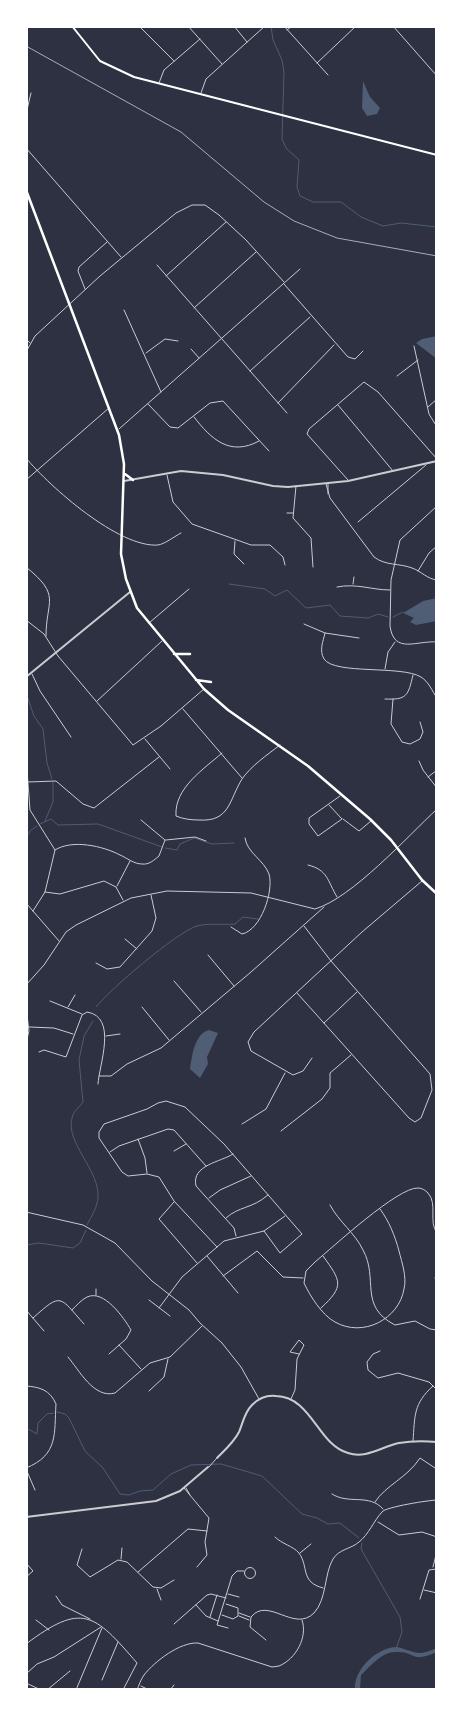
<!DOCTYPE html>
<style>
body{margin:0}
#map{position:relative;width:463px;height:1716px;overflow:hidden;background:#2d3142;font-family:"IBM Plex Sans",sans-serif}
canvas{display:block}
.frame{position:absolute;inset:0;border:28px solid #fff;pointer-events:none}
</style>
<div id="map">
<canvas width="463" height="1716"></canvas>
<div class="frame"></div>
</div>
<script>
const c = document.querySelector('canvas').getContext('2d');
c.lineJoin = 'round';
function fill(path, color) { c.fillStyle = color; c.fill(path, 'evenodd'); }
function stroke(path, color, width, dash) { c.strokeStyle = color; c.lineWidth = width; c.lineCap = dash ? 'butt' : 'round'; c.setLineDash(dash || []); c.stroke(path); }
fill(new Path2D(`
 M363,81L370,97L380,108L377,114L367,116L362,108Z
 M437,336V359L416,343L422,339Z
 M437,598V621L416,625L410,622L414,618L403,613L423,601Z
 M209,1030L218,1033L207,1057L208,1064L200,1078L190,1069C192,1057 194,1034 209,1030Z
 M397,1647C417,1652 416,1657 437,1648V1652C409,1664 417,1651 396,1652C381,1652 371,1666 361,1675L360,1690H355C353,1670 377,1647 397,1647Z`), '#4f5d75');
stroke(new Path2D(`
 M271,26L273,40L282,60L284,72L282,139L286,148L299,160L297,187L300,196L313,202H341L361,217L383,226L401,223L437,227
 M229,584L265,589L275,596L287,590L306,608L330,605L340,616L368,618L378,614L388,617
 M393,617L403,612
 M26,693L34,716L43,729L47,763L52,779
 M45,821L53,802V782
 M40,824L51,819L58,825L98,824L162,847
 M26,839L30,831L37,826
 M165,848L177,850L180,844L194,838L212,844L234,843
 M96,1007C109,990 177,932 197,926C208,923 223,925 235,924L243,917L258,919
 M87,1225C91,1217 98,1206 98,1197C100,1171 65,1142 72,1118C73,1111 79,1108 83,1102L79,1060L84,1036L93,1021
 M26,1245L39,1243L73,1248L80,1243L86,1230
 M57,1412L65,1414L69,1418L85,1451L103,1468L120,1494L129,1495L140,1491L153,1490L171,1474L191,1465L221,1464L262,1476L302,1514L317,1518L328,1524L340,1523L359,1538
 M26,1428L37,1434L38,1423L47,1414L54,1413
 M362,1543L361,1549L400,1617L402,1632L396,1649`), '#4f5d75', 1);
stroke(new Path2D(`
 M139,26L174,61
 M188,26L222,64
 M234,26L247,42
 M284,26L328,75
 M393,26L437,76
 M287,30L292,26
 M317,63L356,26
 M159,83L164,70L200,39
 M201,93L206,79L265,26
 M26,114L31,93
 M26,148L121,257
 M157,265L287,413
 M166,276L226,222
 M284,284L348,357L355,359L363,351
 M85,289L78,271L79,267L107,242
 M194,308L256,252
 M124,310L161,392
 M26,339L30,343
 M414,346L429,414L437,427
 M191,349L199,358
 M26,352L35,336L100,276L176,213L192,205H205L219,215L246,240L284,282
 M146,353L165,339L178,341
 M250,371L310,317
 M397,376L418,360
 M278,403L334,345
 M148,404L170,427L178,428L210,403L223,401L269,451
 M338,405L393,471
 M428,407L437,399
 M194,417C211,439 230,457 259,441
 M119,429L300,269
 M26,458C50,487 119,548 158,545C165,544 175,536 181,533
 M167,475L173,502L192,524L251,545H270L283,557L285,565
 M26,480L109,408
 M348,480L307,434L309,429L364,382L378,392L437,459
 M328,483V494
 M326,484L330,498L374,557C386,566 399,563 412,568C421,571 427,579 437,580
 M296,486L293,518L311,538L313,567
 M437,506L400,540L391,580L390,626C394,655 417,640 437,642
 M287,513H293
 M358,522L426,465
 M235,541L234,554L244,564
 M26,567C62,596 46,600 46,636
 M418,571L429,553L437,546
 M353,584L354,577
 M337,587C356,583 372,590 390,590
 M26,620L44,634L58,656L133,745L161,726L204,689
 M149,623L189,589
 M304,624L325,633L359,638
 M325,633C323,642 319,650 324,659C335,675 401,665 421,677C429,682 432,691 437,698
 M385,669L388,652L395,642
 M32,674L40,691L71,737
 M385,699C407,700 408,696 413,675
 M393,699L391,724L402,742L410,744L420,739L423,732L420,722
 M97,701L162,641
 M183,709L242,778
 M145,739L170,769
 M222,753C204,769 174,788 176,816C183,819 191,820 199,820C230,822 229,800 242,779C251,766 267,755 280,745
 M26,757L30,810L55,850L45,892L33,911
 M419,761L423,770L437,788
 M428,777L437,770
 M28,782L56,781L83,804L94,808L159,757
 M329,805L342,819L318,836L309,824V818L340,796
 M343,819L359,831L371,821
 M141,820L165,840
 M166,840L195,837L206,841
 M55,850C72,839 103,846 120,855C127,858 134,864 142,864C149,865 154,860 159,856L165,840
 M308,865C328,870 327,880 337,897
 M117,886L130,861
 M45,892L60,894L104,881L116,887L123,900
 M26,903L59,941
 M231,927L242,934C261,930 274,891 269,874C264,860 247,853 245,838
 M125,939L137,949
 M208,955L234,986
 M96,963L107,969L120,967L152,931L156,918L151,895
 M174,981L201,1012
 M26,985L44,965L66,932L76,925L131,898L167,891L251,893L315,909C352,898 407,837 437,809
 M297,993L409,1118L415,1122L421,1118L432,1090L430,1074L331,961L304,926
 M50,1001L82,1014
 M26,1007L29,1031L26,1043
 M68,1007L75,995
 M142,1007L169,1040
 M324,1023L357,992
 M29,1027L54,1028L73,1034
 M106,1036L120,1034
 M39,1052L44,1050L66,1057L82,1015L87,1012C118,1017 99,1065 98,1084
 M312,1058L303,1071L293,1075L251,1051L248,1042L254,1032L362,932L422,881
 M99,1076H111L127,1064L161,1048L251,972L324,907
 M242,1124L266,1109L285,1073
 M281,1131L322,1099L330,1088V1073L351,1055
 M138,1139L145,1158L147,1173
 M174,1151L186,1144
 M110,1152L119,1146L168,1129L174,1130L206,1166
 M233,1154C221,1162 191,1165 196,1186L234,1228L236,1236
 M209,1198L220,1190L251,1176
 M174,1202L159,1219L197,1263
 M330,1205C339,1222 355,1233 363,1250C379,1279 358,1306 395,1325L415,1321L430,1329L437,1330
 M380,1209C389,1221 395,1236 399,1251C402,1263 407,1277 404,1289C399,1319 363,1338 335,1322C322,1315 310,1296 304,1283L306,1271L315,1262C333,1247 398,1187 418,1188C422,1188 425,1190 428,1193C438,1204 428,1222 437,1233
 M26,1212L83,1225L115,1243L152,1281L189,1310L200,1323L222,1343L241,1367L259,1399
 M226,1218C239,1206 252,1209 268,1195
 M217,1247L174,1201L159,1177L147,1174L128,1176L122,1172L99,1138V1132L104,1124L147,1109L158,1103L166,1101L185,1107L224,1144L302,1234L280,1253L264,1231
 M207,1256L238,1293
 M223,1276L257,1251L283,1277L303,1278
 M435,1278L437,1273
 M96,1289V1295
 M149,1300L170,1316
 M159,1308L182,1277L224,1241L264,1231L285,1216
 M321,1308C345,1286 341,1281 323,1256
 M26,1310L44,1331
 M72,1310C76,1306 81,1300 87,1297C104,1289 124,1318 131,1330L126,1339L109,1354
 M33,1318C62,1292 59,1296 84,1324
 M119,1345L141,1369
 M380,1351L373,1354L367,1362L368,1370L378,1378L398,1373L429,1382L437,1390
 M68,1357C79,1370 94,1399 115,1393L150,1363L170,1357L202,1326
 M26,1386C40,1387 50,1390 56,1404C54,1433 59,1455 26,1468
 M149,1391L164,1377L168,1359
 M291,1399L295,1390L297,1359L304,1345L299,1340L290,1352L299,1354
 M413,1441C415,1416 413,1404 433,1386
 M209,1467L216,1459
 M26,1469L35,1490
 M184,1488L209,1518L205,1542L207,1555L197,1567
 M186,1488L190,1495
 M332,1494C349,1505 369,1493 383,1509
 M375,1502C386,1485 407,1478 420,1458L435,1468
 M378,1522L399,1535L422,1532L437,1537
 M275,1537C282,1544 293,1546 299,1553C309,1567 300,1582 323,1588
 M82,1549L77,1565L90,1577L118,1560L127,1562L153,1587L161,1588L174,1580
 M300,1553L311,1544
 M121,1559L122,1548
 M26,1563L33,1571L26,1577
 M433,1567L437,1551
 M244.5 1573a5.5 5.5 0 1 1 11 0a5.5 5.5 0 1 1-11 0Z
 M138,1572L188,1529L207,1531
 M157,1589L161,1600
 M424,1590L437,1593
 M228,1594L239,1597
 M56,1596L62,1605L90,1619
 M420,1599L429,1570L437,1569
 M196,1605L206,1616L218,1621
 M239,1613L250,1617
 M222,1615L233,1619L238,1616V1608L226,1604
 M239,1616L249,1620
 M210,1617L217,1595
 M36,1620L49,1630
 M174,1624L207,1595L211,1594L226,1598
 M228,1628L217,1625L232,1576L237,1571H244
 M266,1640L250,1627L251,1617C268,1596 294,1633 314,1613C327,1599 324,1574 333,1559C339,1549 351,1549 359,1542C369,1534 373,1522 382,1512C385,1507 430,1500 437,1500
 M26,1644C82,1602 94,1613 137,1663L123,1690
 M26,1674L37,1664L54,1657L101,1627
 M102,1680L118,1642
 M26,1683L41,1690
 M141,1686L149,1690
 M47,1690L70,1671
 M76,1690L102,1628
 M137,1690C139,1685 141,1679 144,1675C155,1661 180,1642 198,1643L272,1667L279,1666C296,1659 308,1637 302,1620
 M170,1690L174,1685`), '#caccd0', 1);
stroke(new Path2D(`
 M124,481L181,471L223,475L273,486L288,487L348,481L437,461
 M26,677L130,592
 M217,1458C225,1450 234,1442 239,1432C243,1423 244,1413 252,1405C258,1399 267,1395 276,1396C312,1397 317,1444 348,1453C366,1459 381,1447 399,1443C411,1441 424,1441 437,1442
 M26,1517L156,1501L180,1491L208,1467`), '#caccd0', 2);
stroke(new Path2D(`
 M72,26L100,61L134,77L437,155
 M26,28L29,26`), '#fff', 2);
stroke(new Path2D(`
 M26,190L119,435L124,464L121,554L126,579L137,608L204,689L228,710L308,766L370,819L391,840L422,880L437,894
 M125,474L133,480
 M174,654H190
 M196,680L211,682`), '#fff', 2.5);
stroke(new Path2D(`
 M26,46L181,132L264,202L294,221L337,238L437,256`), '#abadb3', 1);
</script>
